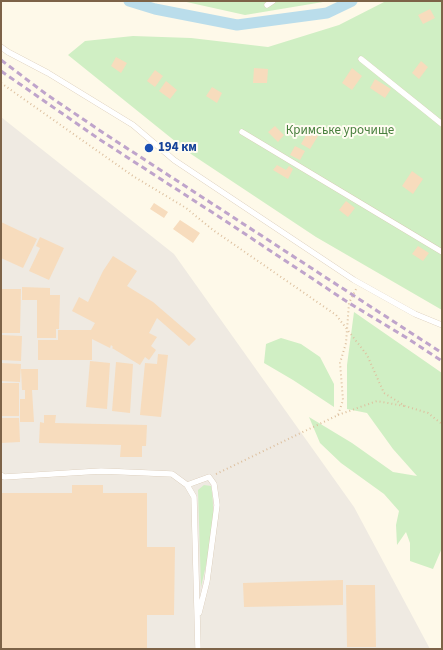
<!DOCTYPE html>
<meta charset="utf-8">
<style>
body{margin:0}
#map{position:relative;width:443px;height:650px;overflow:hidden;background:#fef9e9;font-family:"Source Sans 3",sans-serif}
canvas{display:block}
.frame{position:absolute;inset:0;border:2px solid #7d6348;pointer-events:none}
</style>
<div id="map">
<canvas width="443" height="650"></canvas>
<div class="frame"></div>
</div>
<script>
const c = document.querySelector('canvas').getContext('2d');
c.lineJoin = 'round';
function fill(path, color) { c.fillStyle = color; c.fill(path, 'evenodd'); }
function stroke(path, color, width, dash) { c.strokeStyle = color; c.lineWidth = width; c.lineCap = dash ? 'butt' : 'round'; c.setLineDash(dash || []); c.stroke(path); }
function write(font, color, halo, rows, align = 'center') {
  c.font = font + ' "Source Sans 3",sans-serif'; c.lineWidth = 4; c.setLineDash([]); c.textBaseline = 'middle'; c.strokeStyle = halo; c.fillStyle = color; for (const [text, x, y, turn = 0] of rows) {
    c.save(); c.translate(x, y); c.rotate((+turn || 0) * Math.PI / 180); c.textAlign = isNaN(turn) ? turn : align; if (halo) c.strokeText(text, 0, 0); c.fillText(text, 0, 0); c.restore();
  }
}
fill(new Path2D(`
 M1,117L174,254L354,507L430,649H1Z`), '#efeae2');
fill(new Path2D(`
 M182,1H329L245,15Z
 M386,1H442V310L316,237L191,154L68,55L85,41L133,36L191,38L268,47L339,25Z
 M354,312L442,373V548L433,569L410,561V543L406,532L397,545L396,525L399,511L384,494L341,463L320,443L309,417L352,443L393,472L417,476L393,449L367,413L347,409V365Z
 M281,338L301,344L320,357L334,384V407L293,380L264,363L266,344Z
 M204,485L211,486C217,519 209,554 201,587L198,490Z`), '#d0efc4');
stroke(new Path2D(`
 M129,1L155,9L237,25L327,13L352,1`), '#baddeb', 11);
fill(new Path2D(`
 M430,9L435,18L423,24L418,15Z
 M116,57L127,63L121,73L111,66Z
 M421,61L428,67L419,79L412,73Z
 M254,68L268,69L267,83H253Z
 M352,68L362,76L352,90L342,83Z
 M155,70L163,76L155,87L147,81Z
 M375,79L391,89L385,98L370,88Z
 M166,81L177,90L170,99L159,91Z
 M212,87L222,93L217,103L206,96Z
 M275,126L284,135L278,142L268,132Z
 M309,130L318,136L310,149L301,144Z
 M295,146L305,151L300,160L290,155Z
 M277,165L286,170L289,166L293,169L288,179L273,170Z
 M412,171L423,179L413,194L402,186Z
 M346,201L355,208L348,217L339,210Z
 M154,203L168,212L164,218L150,209Z
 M180,220L200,233L193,243L173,229Z
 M1,222L37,239L23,268L1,258Z
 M40,237L64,248L49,280L29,271L40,248L36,246Z
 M418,246L429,253L423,261L412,254Z
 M113,256L137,271L127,286L153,302L196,339L189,346L157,318L149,333L157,337L151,346L156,350L149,360L145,357L140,365L112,348L113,347L111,345L110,348L92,339V360H38V340H58V330H91L95,323L72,311L79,297L88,302L103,271Z
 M22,287L50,288V295H60L59,329H56V338H37V300H22Z
 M1,289H21L20,333H1Z
 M1,335L22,336L21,361L1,360Z
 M158,354L168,355L161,417L140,415L145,363L157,364Z
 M90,361L110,363L107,409L86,407Z
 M116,362L133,364L130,413L112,411Z
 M1,363L21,364L20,382L1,381Z
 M21,369H38V390H32L34,422H20V399H25V390H22Z
 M1,383H19V416H1Z
 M44,415H56L55,423L147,425L146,446H142V457H120L121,445L39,443L40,422L44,423Z
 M1,418H19L20,442L1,443Z
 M72,485H103V493H147V547H175L174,615H147V649H1V493H72Z
 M343,580V605L244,607L243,583Z
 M346,585H375L376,647H347Z`), '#f7dcbd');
const service = new Path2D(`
 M267,5L273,1
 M1,47L8,52L48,73L133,125L174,160L354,280L415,314L442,325
 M361,59L442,124
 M242,132L442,252
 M1,475L4,477L101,471L172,474L187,485L194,497L198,649
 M187,485L209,477L214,484L217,505L207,581L199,613`);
stroke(service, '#d3c2ac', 6);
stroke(new Path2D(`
 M1,83L133,176L186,208L213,230L336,315L367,355L384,393L405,406L428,413L442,424
 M338,415L377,401L404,406
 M216,474L338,415L343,400L340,363L346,343L349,303L356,289`), '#ddc09f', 2, [1, 3]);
stroke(service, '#fff', 5.5);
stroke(new Path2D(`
 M1,60L46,94L102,132L442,353
 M1,71L99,139L224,220L349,303L407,338L442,361`), '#bfa4cb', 3, [6, 4]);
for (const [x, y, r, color] of [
 [149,148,5,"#1a4fb4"]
]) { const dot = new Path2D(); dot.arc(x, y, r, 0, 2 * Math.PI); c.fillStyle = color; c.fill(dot); stroke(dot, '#fffcf1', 1.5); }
write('13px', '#467e3c', '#fffcf1', [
 ["Кримське урочище",340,131]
]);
write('bold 13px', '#164399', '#fffcf1', [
 ["194 км",158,148]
], 'left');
</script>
